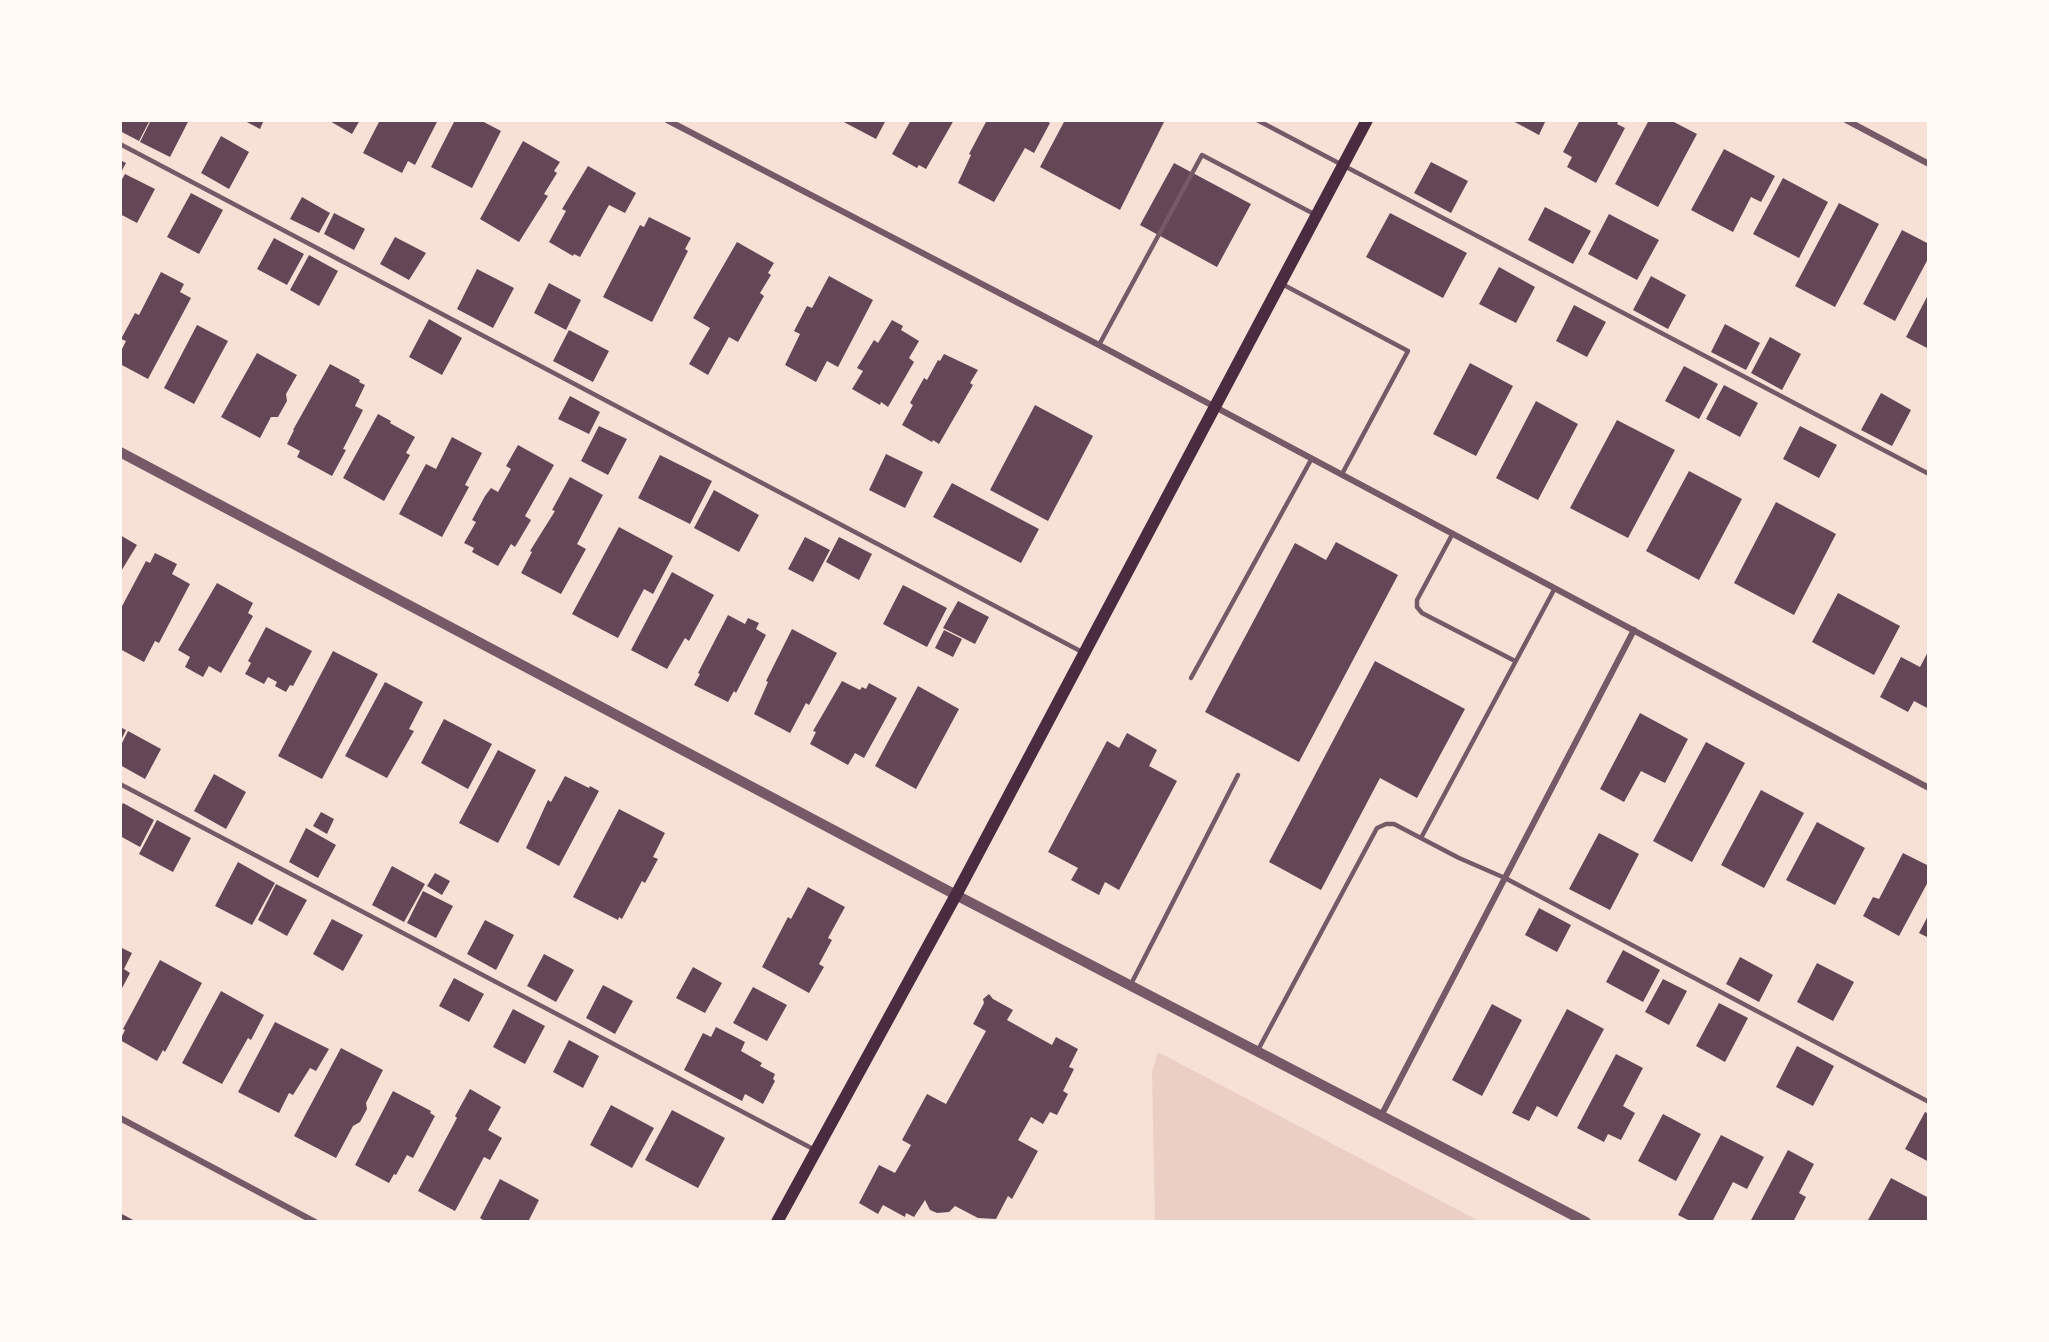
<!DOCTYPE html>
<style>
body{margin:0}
#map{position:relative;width:2049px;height:1342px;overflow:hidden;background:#f7e1d7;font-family:"Open Sans",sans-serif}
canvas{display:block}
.frame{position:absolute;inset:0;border:122px solid #fffaf5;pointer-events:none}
</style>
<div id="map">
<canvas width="2049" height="1342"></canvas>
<div class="frame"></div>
</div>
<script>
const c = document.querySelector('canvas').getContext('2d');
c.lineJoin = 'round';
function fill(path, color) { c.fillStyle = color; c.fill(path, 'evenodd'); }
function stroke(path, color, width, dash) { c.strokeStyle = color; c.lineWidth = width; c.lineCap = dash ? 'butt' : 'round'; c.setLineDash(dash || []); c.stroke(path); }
fill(new Path2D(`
 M1158,1052L1481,1222H1155L1152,1072Z`), '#ebcfc5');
fill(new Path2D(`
 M120,120H150L139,141L120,131Z
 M151,120H189L170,157L140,142Z
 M243,120H264L260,129Z
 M328,120H360L352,134Z
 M380,120H438L415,165L408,161L402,173L363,153Z
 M455,120H480L501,131L472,188L431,167Z
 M840,120H886L876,139Z
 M911,120H954L926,169L919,165L917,168L892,154Z
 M987,120H1045L1050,123L1034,153L1025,148L994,202L958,183L971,155L969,154Z
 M1065,120H1165L1120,210L1040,167Z
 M1511,120H1546L1539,135Z
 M1580,120H1619L1617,124L1625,128L1596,183L1567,167L1572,157L1563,152Z
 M1649,120H1670L1697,134L1658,207L1615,184Z
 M221,136L249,152L229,189L201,173Z
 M523,141L560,162L554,171L557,173L544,194L548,196L519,242L480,219Z
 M1724,149L1775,176L1761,202L1751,197L1733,232L1691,210Z
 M120,160L126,163L120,174Z
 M1431,162L1468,181L1451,213L1414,193Z
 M1174,163L1251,204L1217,267L1140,225Z
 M588,166L636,193L625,213L609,205L580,257L574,254L573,256L549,242L566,211L562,209Z
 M125,174L155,189L137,223L120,214V183Z
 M1783,178L1828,202L1799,258L1753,234Z
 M191,193L223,210L199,254L167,237Z
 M302,197L330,213L319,233L290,219Z
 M1839,203L1879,224L1835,307L1795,286Z
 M1545,207L1591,231L1573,264L1528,240Z
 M334,213L365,229L354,250L324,234Z
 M1390,213L1467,253L1443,298L1366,257Z
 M1609,214L1659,240L1637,280L1588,254Z
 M649,217L691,238L685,249L688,251L652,322L603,297L640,225L644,227Z
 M1902,230L1929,244V257L1895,321L1863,304Z
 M395,237L426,253L409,280L380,264Z
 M274,238L304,254L287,285L257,269Z
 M737,242L774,263L768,273L771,275L760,293L764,296L738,342L729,337L708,375L689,364L710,328L693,318Z
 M309,255L338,271L319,306L290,290Z
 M1499,267L1535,287L1516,323L1479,304Z
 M477,269L514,288L493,328L457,309Z
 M161,272L184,284L180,292L191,298L148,379L120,364V353L126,341L121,339L135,313L139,315Z
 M829,276L873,300L838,367L827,361L816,382L785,365L800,334L794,331L807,306L812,308Z
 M1651,276L1686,295L1668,329L1633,310Z
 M549,283L581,300L566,330L534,313Z
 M1929,293V349L1906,337Z
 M1574,305L1606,322L1587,357L1556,341Z
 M429,319L462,338L442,375L409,357Z
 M892,320L903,326L901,330L919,341L909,358L914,362L888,407L881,402L880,405L852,389L863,371L857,368L874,340L878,343Z
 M1725,324L1760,343L1746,370L1711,352Z
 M197,325L228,341L194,404L164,388Z
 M569,330L609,351L593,382L553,361Z
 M1770,337L1801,354L1782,390L1751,373Z
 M257,353L297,375L286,394L287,401L278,417H271L260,438L221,417Z
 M944,354L978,370L970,383L973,385L939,444L933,440L932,442L902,425L913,405L910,403L924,378L927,380L938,360L940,361Z
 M1470,363L1513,386L1476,456L1433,434Z
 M330,364L360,380L359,382L365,385L355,406L363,410L343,449L346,450L332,476L297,457L300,451L287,444L294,430H293Z
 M1684,366L1718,384L1699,419L1665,401Z
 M1724,385L1758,403L1740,437L1706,419Z
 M1881,393L1911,410L1892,446L1861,430Z
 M570,396L600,412L589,434L558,419Z
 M1536,401L1578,424L1538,500L1496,478Z
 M1035,405L1093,436L1048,521L990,490Z
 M378,414L391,421L390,423L415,437L406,453L410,455L384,501L343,478Z
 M1617,420L1675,450L1628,538L1570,508Z
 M599,426L627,439L608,475L581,461Z
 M1800,426L1837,445L1819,478L1783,459Z
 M452,437L482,453L465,485L469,487L442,537L399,514L426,464L436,469Z
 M518,445L554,465L525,516L531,520L515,547L511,544L498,566L472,552L474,548L464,543L476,522L472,520L485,496L491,488L498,492L511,469L506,466Z
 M886,454L923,472L905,508L869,490Z
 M660,455L712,481L690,524L638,498Z
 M1689,471L1742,499L1699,580L1646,551Z
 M570,477L603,495L577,544L586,549L561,594L521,573L532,552L530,551L555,511L552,510Z
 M952,483L1039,529L1021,563L933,517Z
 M714,490L759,515L739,552L694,528Z
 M1776,502L1836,534L1794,615L1734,583Z
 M619,527L673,556L653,594L644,589L618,638L572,614Z
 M120,535L137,545L120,573Z
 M805,537L830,550L813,582L788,569Z
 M839,537L872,554L859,580L826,562Z
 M1336,542L1398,575L1299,762L1205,712L1295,543L1326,560Z
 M155,553L177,564L172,574L190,584L159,643L155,641L144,662L120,649V610L146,561L150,563Z
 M672,572L714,595L689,641L685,638L667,669L631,650Z
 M217,583L253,603L248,613L253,616L221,673L209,666L203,677L185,667L190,657L178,650Z
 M903,585L947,608L927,647L883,624Z
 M1838,593L1900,626L1874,675L1812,642Z
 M958,601L989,617L975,644L943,628Z
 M728,615L745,624L748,618L759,623L756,629L766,635L736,693L734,691L728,702L694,685L700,674L698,673Z
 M266,627L312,651L293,686L290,685L286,692L275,686L277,682L268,677L264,684L245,674L251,663L248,661Z
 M792,629L837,653L809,705L806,703L790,733L754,714L768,682L766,681Z
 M944,630L962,639L953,657L935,648Z
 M1929,650V709L1914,701L1908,712L1880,697L1901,657L1920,667Z
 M333,651L378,674L322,779L278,756Z
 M1375,661L1465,709L1417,798L1380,778L1321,890L1269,862Z
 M842,681L860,690L862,687L866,689L869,683L897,698L864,758L855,753L848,765L810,744L816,732L813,731Z
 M385,682L423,702L409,729L414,731L387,778L345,756Z
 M918,686L959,709L916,789L875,766Z
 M1640,713L1688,739L1665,783L1641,771L1624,802L1600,789Z
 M444,719L492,744L468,789L421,763Z
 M120,727L126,730L120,742Z
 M128,731L161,749L145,779L120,765V747Z
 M1127,733L1157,750L1149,766L1177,781L1119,890L1105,882L1099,895L1071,880L1078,868L1048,852L1107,741L1119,748Z
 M1706,742L1745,763L1692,862L1653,841Z
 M498,750L536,770L498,843L459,823Z
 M214,774L246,792L226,829L194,811Z
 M565,776L589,788L590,786L599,791L559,866L526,848L548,800L551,802Z
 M1761,790L1804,813L1764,888L1721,865Z
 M123,803L154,820L140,847L120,836V808Z
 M619,809L665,833L653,857L658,859L645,883L642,881L622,919L619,917L618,920L573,897Z
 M321,812L334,819L327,834L313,826Z
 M157,820L191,838L173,872L139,854Z
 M1817,822L1865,848L1835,905L1786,880Z
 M306,828L336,845L318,878L289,862Z
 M1599,833L1639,854L1610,910L1569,889Z
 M1903,853L1929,866V880L1899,936L1863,916L1873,897L1879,899Z
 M238,862L275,883L252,925L215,906Z
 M392,866L425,884L404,922L372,905Z
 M435,873L450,881L442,895L427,886Z
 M276,884L307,900L287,936L258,920Z
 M808,887L845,907L828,938L832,940L819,964L824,967L809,993L762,967L788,917L791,919Z
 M423,891L453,906L436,938L407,923Z
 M1539,908L1571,925L1557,952L1525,935Z
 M1929,914V938L1919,933Z
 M332,919L363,935L343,971L313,954Z
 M485,920L514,935L496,970L467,954Z
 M120,947L132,953L124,969L130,973L120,992Z
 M1623,950L1660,970L1643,1002L1606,982Z
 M544,954L574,970L556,1002L527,986Z
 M1740,957L1773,975L1759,1002L1726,984Z
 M160,960L202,983L165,1052L163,1050L157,1061L120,1040L125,1030L123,1029Z
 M1817,963L1854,982L1833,1021L1797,1002Z
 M693,967L722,983L705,1013L676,998Z
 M454,978L484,994L469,1022L439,1006Z
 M1663,979L1687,991L1669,1025L1645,1012Z
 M603,985L633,1001L615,1034L586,1018Z
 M753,987L787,1005L767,1041L733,1023Z
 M221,991L264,1015L251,1040L248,1038L222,1084L182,1063Z
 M989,994L993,999L1013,1010L1007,1020L1052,1045L1056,1037L1078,1049L1069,1067L1074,1069L1063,1091L1068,1094L1057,1115L1050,1112L1043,1124L1031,1117L1018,1140L1038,1151L1012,1199L1008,1196L996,1219L978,1218L955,1206L949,1212L937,1213L930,1210L925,1200L914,1217L906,1213L905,1217L883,1205L878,1214L859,1203L879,1165L895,1173L911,1145L902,1140L927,1094L946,1104L986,1031L973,1024L984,1003L983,999Z
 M1719,1003L1748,1018L1725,1062L1696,1046Z
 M1492,1004L1522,1020L1482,1096L1452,1080Z
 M513,1009L545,1026L525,1064L493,1047Z
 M1567,1009L1604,1029L1557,1117L1537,1106L1529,1121L1512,1113Z
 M275,1022L329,1049L316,1071L310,1068L293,1095L289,1093L279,1113L238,1092Z
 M716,1027L745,1042L741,1051L762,1063L760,1066L775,1074L773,1079L775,1081L763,1104L745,1094L742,1101L684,1070L703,1033L711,1037Z
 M569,1040L599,1056L583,1088L553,1072Z
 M1797,1046L1834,1066L1813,1106L1776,1087Z
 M341,1048L383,1070L366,1103L367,1109L360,1122L353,1126L336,1158L294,1136Z
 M1616,1054L1643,1068L1623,1106L1635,1113L1621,1140L1608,1134L1604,1142L1577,1128Z
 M470,1089L501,1107L488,1130L502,1138L490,1160L484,1157L455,1211L418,1191L457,1118L455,1116Z
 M393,1091L431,1111L430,1113L435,1116L413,1158L407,1155L396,1175L394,1174L389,1183L355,1165Z
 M611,1105L654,1128L632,1168L590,1145Z
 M672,1110L725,1138L698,1188L645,1160Z
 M1925,1112L1929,1114V1162L1905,1149Z
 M1663,1114L1701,1134L1676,1181L1638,1161Z
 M1721,1135L1764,1157L1747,1189L1733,1182L1712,1222H1692L1678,1215Z
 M1788,1150L1814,1164L1799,1193L1806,1197L1793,1222H1750Z
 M1891,1178L1929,1198V1222H1867Z
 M500,1179L539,1200L528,1222H482L483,1220L480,1218Z
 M120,1213L137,1222H120Z`), '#644757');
stroke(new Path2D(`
 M1257,120L1929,474
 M120,144L1084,653
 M1282,284L1408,351L1342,474
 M1099,345L1202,155L1314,214
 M1453,533L1417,600V607L1422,613L1515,661
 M1191,678L1312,458
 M120,784L815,1150
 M1421,838L1555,588
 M1130,986L1238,775
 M1258,1050L1377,828L1386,824H1394L1459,858L1505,878L1929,1102`), '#755966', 4.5);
stroke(new Path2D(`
 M667,120L1099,345L1929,788
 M1846,120L1929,164
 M1381,1116L1634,630
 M120,1118L315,1222`), '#755966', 6);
stroke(new Path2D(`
 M120,452L956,895L1586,1222`), '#755966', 10);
stroke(new Path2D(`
 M777,1222L956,895L1367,120`), '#4a2c40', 12);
</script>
